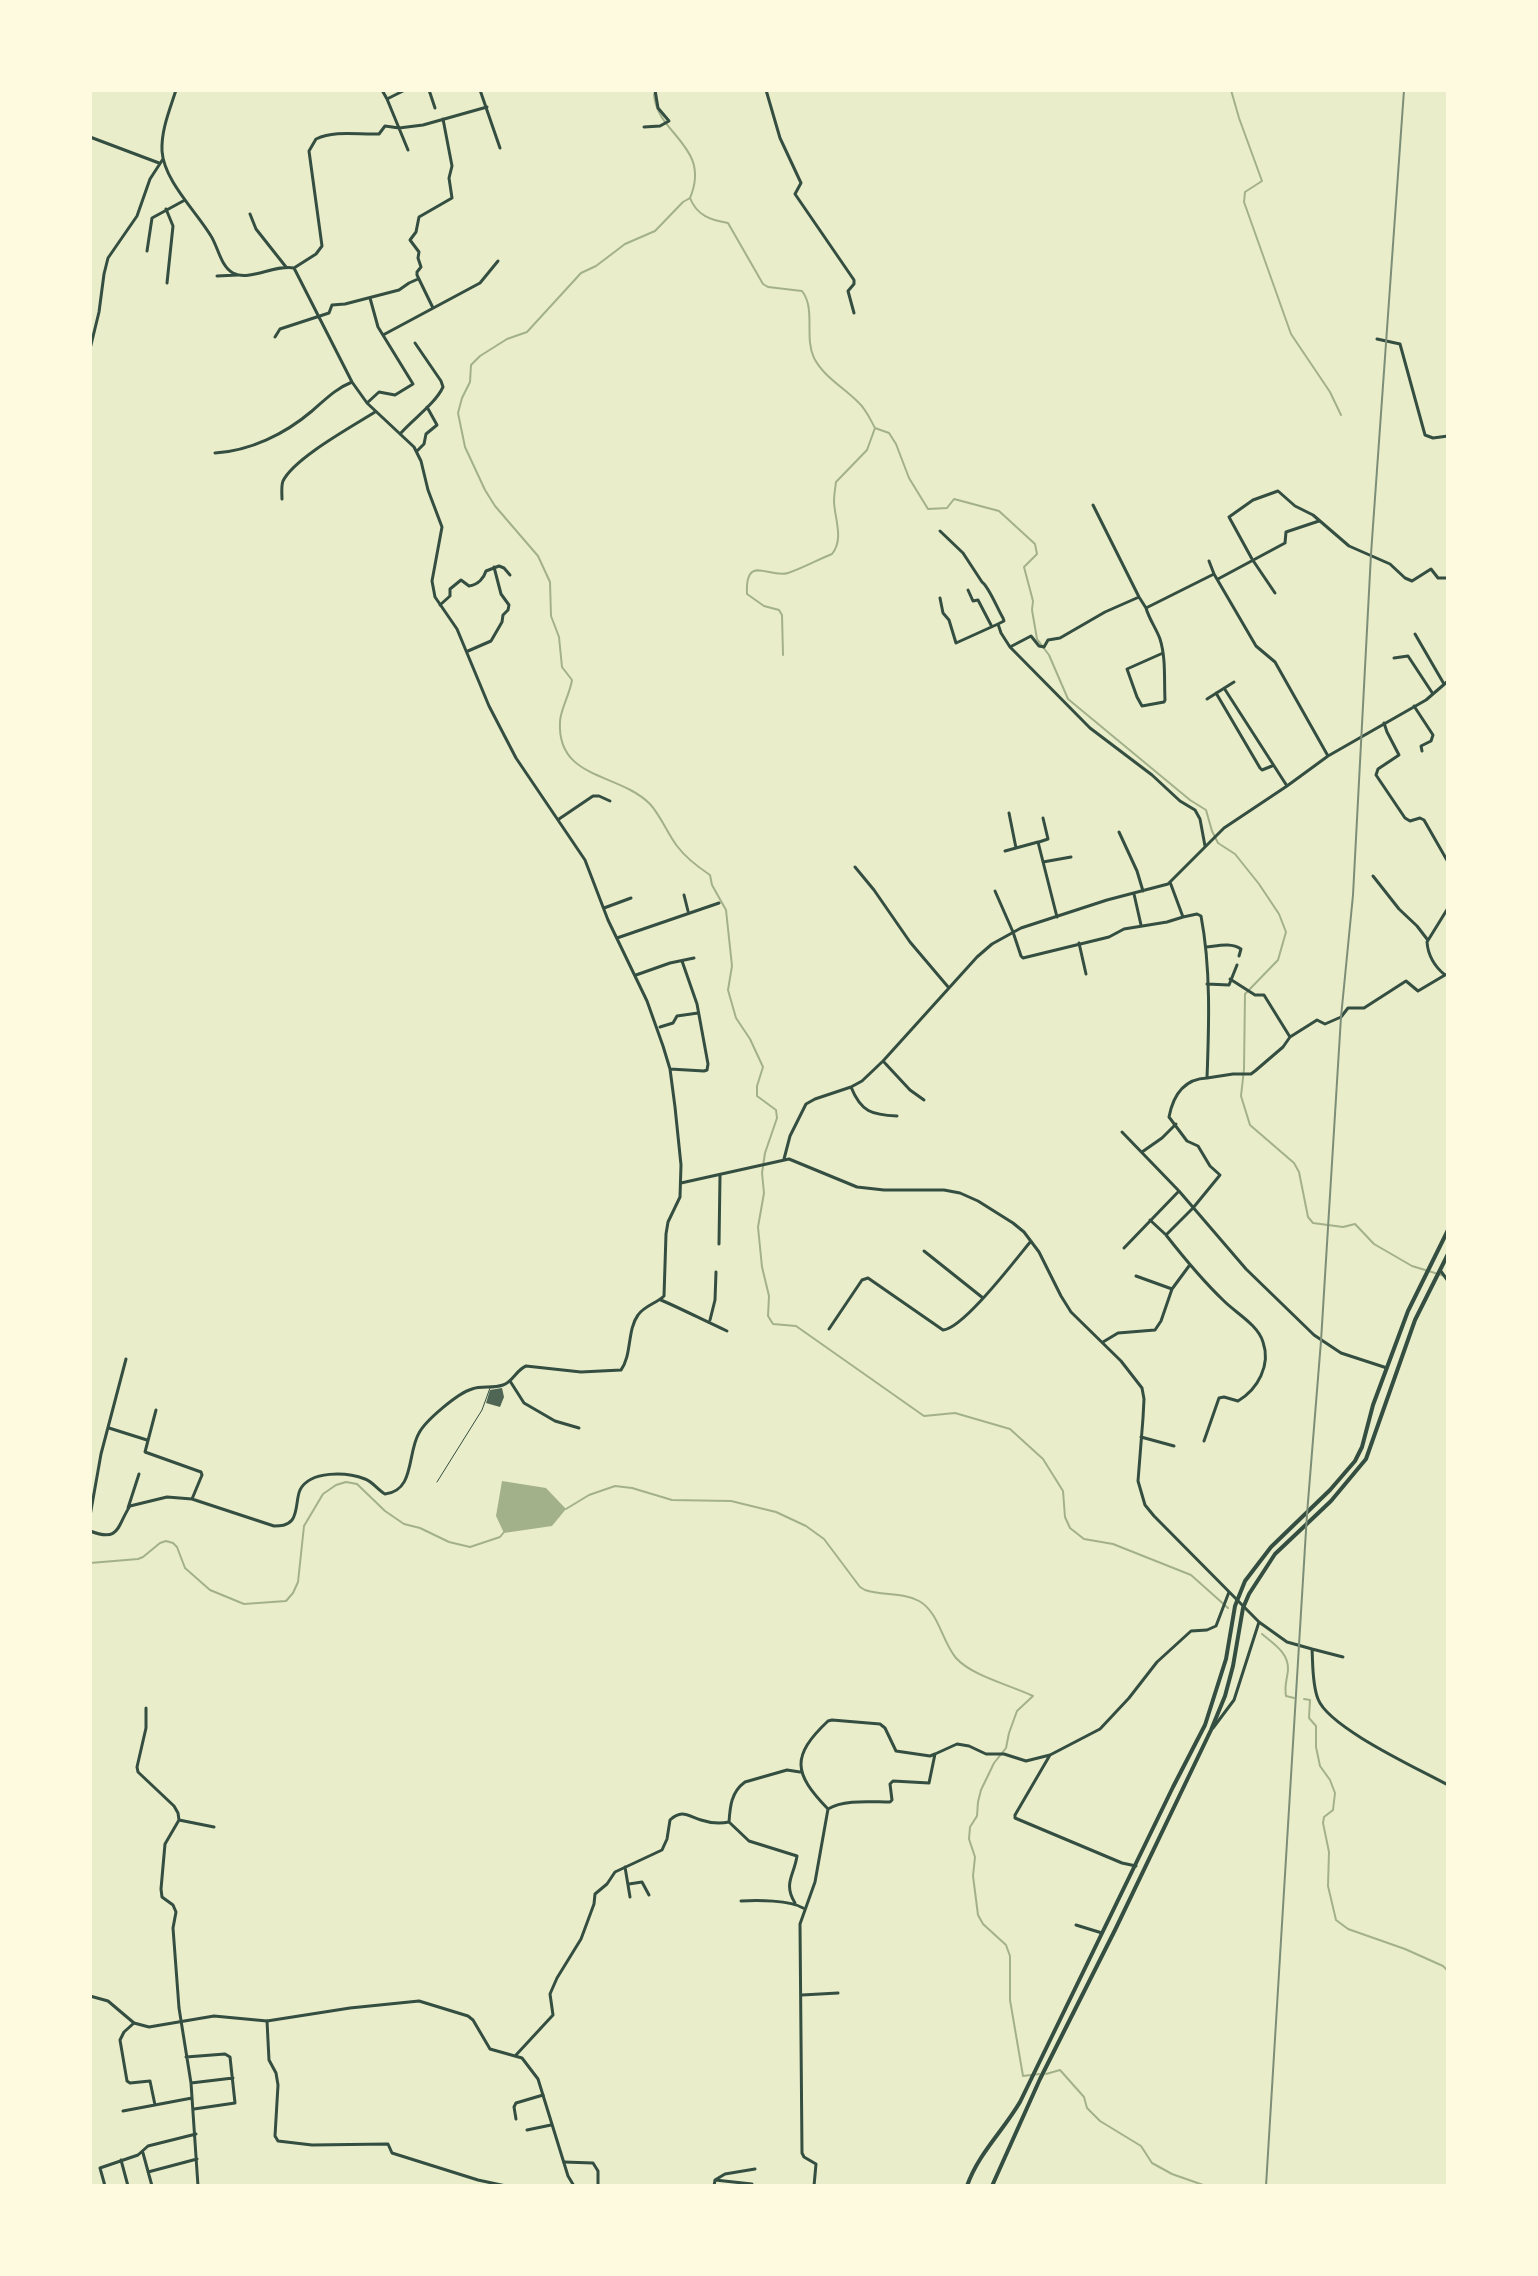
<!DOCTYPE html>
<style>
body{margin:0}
#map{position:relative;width:1538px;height:2276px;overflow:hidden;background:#e9edc9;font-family:"Varela Round",sans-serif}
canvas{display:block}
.frame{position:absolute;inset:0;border:92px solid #fefae0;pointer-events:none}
</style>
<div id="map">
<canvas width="1538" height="2276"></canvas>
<div class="frame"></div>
</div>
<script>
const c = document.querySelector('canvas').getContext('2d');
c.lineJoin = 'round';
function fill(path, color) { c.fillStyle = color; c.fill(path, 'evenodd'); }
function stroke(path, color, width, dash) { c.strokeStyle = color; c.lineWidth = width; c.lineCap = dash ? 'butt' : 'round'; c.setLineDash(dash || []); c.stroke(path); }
fill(new Path2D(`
 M502,1481L546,1488L566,1509L552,1526L504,1533L496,1516Z`), '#a3b18a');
stroke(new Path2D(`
 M1231,90L1239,118L1262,181L1245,192L1244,202L1291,334L1330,392L1341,415
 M654,94C656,134 712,146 690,198C697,216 711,220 728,223L763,284L768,287L802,291C816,309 804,337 814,358C824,377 843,387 858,402C866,409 870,419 875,428L867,450L836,482C835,489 834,495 834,502C835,520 844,539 832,554C817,560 803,568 788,573C770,579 745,553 747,594L764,606L779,610L782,615L783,655
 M690,198L683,202L655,231L625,244L596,266L581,273L527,332L507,339L480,356L471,365L470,382L462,398L458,413L465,447L485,490L495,506L538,556L550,582L551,616L559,637L562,667L572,680C570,694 560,710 560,722C557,780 618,772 650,804C661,816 667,833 677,846C686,858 698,867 710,875L712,885L726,910L732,966L728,990L736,1018L750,1039L763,1067L757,1086V1096L776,1110L777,1118L765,1153L762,1173L764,1193L758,1227L762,1267L769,1296L768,1316L773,1324L796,1326L924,1416L955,1413L1010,1429L1043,1459L1063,1491L1065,1517L1070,1528L1084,1539L1113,1544L1191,1575L1228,1608
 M875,428L889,433L896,444L909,478L928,509L947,508L954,499L999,511L1035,544L1037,554L1024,567L1033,601L1032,610L1037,639L1049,655L1068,699L1190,800L1206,810L1212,831L1218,843L1235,854L1259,884L1279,914L1286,932L1278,960L1245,994L1244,1069L1241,1096L1250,1125L1294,1163L1299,1172L1308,1217L1313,1223L1343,1227L1355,1224L1374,1244L1412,1266L1448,1277
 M566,1509L589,1495L615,1486L632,1488L672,1500L731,1501L776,1512L806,1526L824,1539L860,1587L865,1590C882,1596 903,1592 919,1601C939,1612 942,1642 956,1658C972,1676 1010,1685 1033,1696L1017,1711L1009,1733L1006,1748L994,1763L981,1790L978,1802L977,1816L970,1827L969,1839L975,1857L973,1876L978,1915L983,1924L1006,1945L1010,1956V2000L1023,2076L1039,2074
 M90,1563L138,1559L143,1557L160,1543L166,1541L173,1543L177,1547L185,1568L210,1590L244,1604L286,1601L293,1593L298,1582L304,1526L323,1494L336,1485L346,1482L357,1484L385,1511L404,1524L420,1528L449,1542L470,1547L500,1537L504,1532
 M1262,1634C1274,1644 1289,1653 1288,1670C1287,1680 1284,1686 1286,1696L1294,1698
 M1304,1699L1310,1700L1309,1718L1316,1726V1747L1320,1766L1330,1780L1335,1793L1333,1810L1324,1817L1323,1823L1329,1852L1328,1886L1336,1920L1348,1929L1405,1949L1443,1966L1448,1971
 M1046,2074L1060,2070L1084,2097L1087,2108L1100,2121L1141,2146L1152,2163L1172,2174L1206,2186`), '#a3b18a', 2);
fill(new Path2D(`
 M502,1388L504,1397L500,1407L486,1403L490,1390Z`), '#4f6655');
stroke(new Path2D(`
 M437,1482L482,1410L490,1388`), '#344e41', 1);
stroke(new Path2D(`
 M382,90L387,99L405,90
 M429,90L435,108
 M480,90L500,148
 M766,90L780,138L801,183L795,194L854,280V284L848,291L854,313
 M387,99L408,150
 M644,127L660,126L669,121L658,108L655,90
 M90,137L159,163
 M166,209L173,226L167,283
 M250,214L256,229L286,267
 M147,251L152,218L185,200
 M294,268L316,254L322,246L309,151L316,139C336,130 358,135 379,134L385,126L399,128L423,125L487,107
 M217,276L238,275
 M433,308L417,275V272L421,267L418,258L419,252L410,240L416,232L419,217L452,198L449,178L452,166L443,119
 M383,335L480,283L498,261
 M275,337L280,329L329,313L332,305L345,304L399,290L409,283L418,279
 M1377,339L1400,344L1425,435L1433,438L1448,436
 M90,349L99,312L104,274L108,258L137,216L150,179L163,159
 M367,403L379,392L395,395L413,384L378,327L370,298
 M400,434C413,419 435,404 443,387L441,381L415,343
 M417,451L424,444L426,434L437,425L427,407
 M215,453C250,451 285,434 312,411C326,399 335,389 352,382
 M282,499C282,494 281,486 283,481C294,458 353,426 375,412
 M1093,505L1139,597L1146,608L1214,574L1256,646L1275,662L1328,756
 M940,531L963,553L982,582C989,587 997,608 1003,618L1004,621L998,624L1001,633L1010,647L1090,728L1152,775L1180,801L1195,810L1200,819L1205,846
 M1448,531V534
 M1209,561L1214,574
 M1218,579L1285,543L1286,532L1319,521
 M968,590L973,601L978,600L991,625
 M1275,593L1252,559L1229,517L1253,500L1278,491L1295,506L1313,515L1349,546L1390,564L1405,578L1412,581L1431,569L1438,578H1448
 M940,598L943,613L949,620L956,643L998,624
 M440,605L450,596V589L461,580L469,586C478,585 484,578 486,571L499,566L504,568L510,575
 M1146,608C1149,619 1156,628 1160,639C1166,658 1164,679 1165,700L1164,702L1142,706L1137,697L1127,669L1163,653
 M1415,634L1444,684
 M1010,647L1031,636L1039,646L1044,647L1048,640L1060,638L1105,612L1139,597
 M468,651L491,641L502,622L503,615L508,610L509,605L501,594L494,567
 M1394,658L1408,656L1433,694
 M1224,688L1287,786
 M1216,693L1260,768L1262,770L1272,766
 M1207,699L1234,682
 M1414,706L1433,735L1431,741L1421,746L1422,751
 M1384,723L1387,732L1399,755L1378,769L1376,775L1405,818L1410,821L1420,818L1424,820L1448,862
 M1009,813L1016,848
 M559,819L593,796H599L610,801
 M1119,832L1137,871L1143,891
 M1039,842L1048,839L1043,818
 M1005,851L1038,842L1057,917
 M1043,862L1071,857
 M855,867L874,890L910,942L949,988
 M1373,876L1399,909L1417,926L1427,939
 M1170,882L1183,917L1197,914L1201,916C1211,968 1209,1026 1207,1078C1184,1079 1173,1096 1169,1117L1187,1141L1198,1146L1210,1166L1220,1175L1193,1208L1166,1235C1184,1258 1203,1281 1224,1301C1236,1313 1258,1325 1263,1342C1271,1365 1258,1389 1238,1401L1224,1397L1219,1398L1204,1441
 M995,891L1013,932L1021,956L1023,958L1109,937L1124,929L1167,922L1183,917
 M1134,894L1141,925
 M684,895L688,911
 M604,908L631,898
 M1448,908L1427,942C1428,955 1434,966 1445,975L1448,974
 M617,938L719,903
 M1079,943L1086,974
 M1206,947C1217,946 1231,942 1241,949L1239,956
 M636,975L670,963L694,958
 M1230,979L1255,995H1264L1290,1037
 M1207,984L1229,985L1237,965
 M660,1027L673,1023L677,1016L698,1013
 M883,1061L910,1090L924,1100
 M670,1069L704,1071L707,1070L708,1064L697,1004L682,961
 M1207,1078L1233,1074H1251L1255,1071L1283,1047L1290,1037L1317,1020L1325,1024L1341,1017L1348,1008H1364L1406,981L1418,991L1445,975
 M851,1087C861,1112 872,1115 897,1116
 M1122,1132L1179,1191L1246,1269L1314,1335L1341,1353L1387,1368
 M1142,1152L1162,1138L1176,1124
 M784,1159L790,1136L806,1104L815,1099L851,1087L862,1081L883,1061L977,957L992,944L1021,928L1107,900L1168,884L1224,828L1287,786L1328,756L1426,700L1448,681
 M681,1183L789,1159L857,1187L884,1190H944L960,1193L978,1201L1013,1223L1024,1232L1039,1252L1061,1296L1071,1312L1121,1361L1142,1388L1144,1399L1143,1418L1138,1481L1145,1505L1154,1516L1259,1622L1287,1642L1312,1649C1313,1664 1312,1684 1318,1699C1329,1728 1419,1769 1448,1785
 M1150,1220L1165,1234
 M719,1244L720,1176
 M1124,1248L1179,1191
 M924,1251L983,1298
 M1440,1270L1448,1281
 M1136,1276L1172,1289
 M661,1300C684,1310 705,1321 727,1331
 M710,1320L715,1300L716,1272
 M829,1329L862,1280L868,1278L943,1330C963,1329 1016,1259 1031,1241
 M1103,1342L1118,1333L1155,1330L1161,1321L1172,1289L1189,1266
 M510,1381L524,1403L555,1421L579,1428
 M156,1410L145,1452L201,1472L202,1475L192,1499
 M109,1428L147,1440
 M1141,1437L1174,1446
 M128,1508L139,1474
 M90,1516L101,1454L126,1359
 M90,1531C121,1543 117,1525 130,1506L167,1497L192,1499L274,1526C280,1526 287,1526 292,1520C298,1512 296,1499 300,1490C310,1470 347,1472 365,1479C373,1482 378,1490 385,1494C415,1491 407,1453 419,1433C426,1420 458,1393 472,1389C482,1385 492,1389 503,1385C513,1382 516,1370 526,1366L581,1372L621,1370C632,1355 627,1330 638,1315C644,1306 657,1303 664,1296L666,1234L668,1222L680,1197L681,1165L675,1107L670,1069L663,1046L647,1001L608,920L585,860L516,758L489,706L457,629L435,597L432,581L442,527L428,490L421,461L414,447L367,403L352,382L294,268C275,264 249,282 233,273C221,267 218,247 211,236C196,211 164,181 162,151C161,130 170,109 176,90
 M1312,1649L1343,1657
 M146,1708V1728L137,1767L138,1772L174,1806L178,1813L179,1820L165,1844L161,1889L162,1897L173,1905L176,1912L173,1928L179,2008L191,2083L198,2186
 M1213,1728L1234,1700L1259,1622
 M1050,1755L1015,1815V1818L1122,1863L1136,1866
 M828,1809C793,1773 791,1756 828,1721L832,1720L880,1724L885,1728L896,1751L930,1756L935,1754
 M179,1820L214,1827
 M729,1822L749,1841L797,1856C794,1876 783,1883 795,1903
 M625,1867L630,1897
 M629,1884L642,1882L649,1895
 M741,1901C757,1900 790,1900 803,1908
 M1076,1925L1102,1933
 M802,1995L838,1993
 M267,2021L269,2060L276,2073L278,2085L275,2136L278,2141L312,2145L388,2144L392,2153L478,2180L506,2186
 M134,2023L124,2032L120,2040L127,2081L130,2083L150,2081L155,2105
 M516,2055L553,2015L550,1994L557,1978L581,1939L594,1904L595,1894L607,1884L615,1872L662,1850L667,1839L670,1820C682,1809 688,1816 701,1820C710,1823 720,1824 729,1822C730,1807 731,1792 745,1782L787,1770L800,1772
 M186,2057L225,2054L230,2057L235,2103L194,2109
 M191,2083L233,2078
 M123,2111L192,2098
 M516,2119L514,2107L516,2103L543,2095
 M527,2130L551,2125
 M143,2153L152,2186
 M121,2160L128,2186
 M564,2162L593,2163L598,2171V2186
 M148,2172L197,2159
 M715,2180L725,2174L755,2169
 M105,2186L100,2168L138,2155L148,2146L196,2134
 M714,2186L715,2180L752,2184
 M814,2186L816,2164L804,2157L802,2153L800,1924L815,1882L828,1809C844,1799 871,1802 890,1802L892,1800L890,1784L893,1781L929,1783L935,1754L957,1744L969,1746L986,1754H1004L1026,1761L1050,1755L1100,1729L1129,1698L1157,1662L1191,1631L1207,1630L1216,1626L1229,1592`), '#344e41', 3);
stroke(new Path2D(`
 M90,1996L108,2001L134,2023L149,2027L214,2016L267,2021L350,2008L419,2001L468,2016L473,2020L490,2049L522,2058L538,2079L568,2176L574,2186`), '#344e41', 3);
stroke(new Path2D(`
 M967,2186C978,2154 1003,2131 1020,2102L1173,1787L1205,1725L1226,1659L1235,1606L1245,1581L1271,1547L1330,1490L1355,1461L1362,1447L1373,1405L1408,1311L1448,1230
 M992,2186L1040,2079L1115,1930L1211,1730L1225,1696L1233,1666L1243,1608L1249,1594L1275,1554L1331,1501L1366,1459L1415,1320L1448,1254`), '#344e41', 4);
stroke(new Path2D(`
 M1266,2186L1307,1514L1321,1341L1341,1017L1353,895L1371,554L1404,90`), '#7c8e77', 2);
</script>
